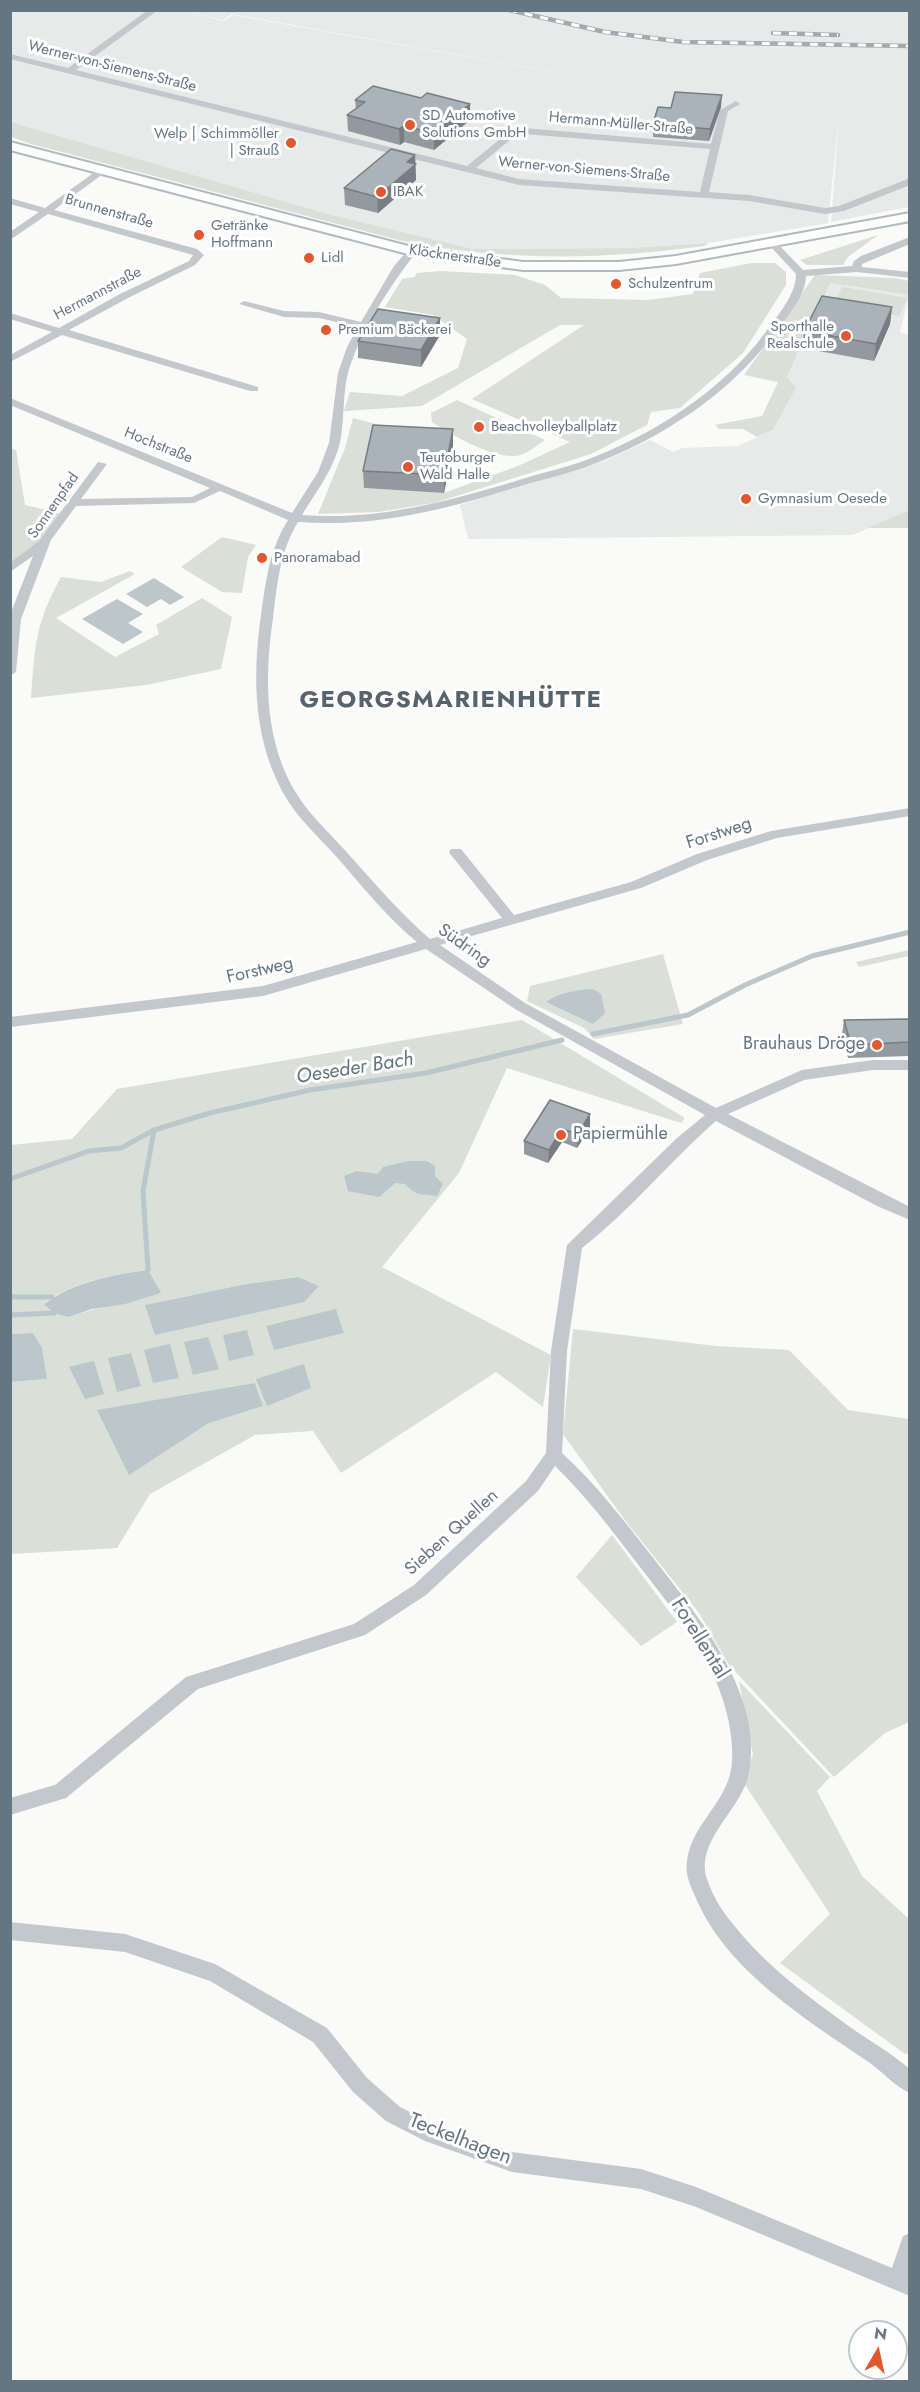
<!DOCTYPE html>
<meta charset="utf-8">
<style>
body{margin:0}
#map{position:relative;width:920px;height:2392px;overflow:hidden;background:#fafaf8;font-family:Jost,sans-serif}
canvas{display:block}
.frame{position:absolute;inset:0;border:12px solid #657683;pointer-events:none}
.north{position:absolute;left:848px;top:2320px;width:60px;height:60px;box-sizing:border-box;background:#fff;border:2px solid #c1c8cd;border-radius:50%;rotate:9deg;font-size:16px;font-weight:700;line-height:24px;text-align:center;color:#657683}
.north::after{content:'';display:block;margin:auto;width:21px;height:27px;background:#e4572e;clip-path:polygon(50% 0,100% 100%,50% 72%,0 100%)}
</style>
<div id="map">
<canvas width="920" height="2392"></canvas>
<div class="frame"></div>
<div class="north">N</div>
</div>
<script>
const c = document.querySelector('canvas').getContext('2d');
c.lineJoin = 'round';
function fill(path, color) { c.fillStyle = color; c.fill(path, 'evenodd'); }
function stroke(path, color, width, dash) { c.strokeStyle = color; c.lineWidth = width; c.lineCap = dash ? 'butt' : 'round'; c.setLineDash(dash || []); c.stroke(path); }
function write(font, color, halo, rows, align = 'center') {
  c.font = font + ' Jost,sans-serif'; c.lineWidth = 6; c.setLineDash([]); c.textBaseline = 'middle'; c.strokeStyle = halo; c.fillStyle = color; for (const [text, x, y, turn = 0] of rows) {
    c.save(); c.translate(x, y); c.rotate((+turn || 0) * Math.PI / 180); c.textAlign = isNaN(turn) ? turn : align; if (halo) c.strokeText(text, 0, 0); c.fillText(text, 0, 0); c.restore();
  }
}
fill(new Path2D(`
 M180,10L224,21L233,15L676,94L232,14L223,20L185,11H909V207L831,222L839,116L828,223L709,243L628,248L473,249L328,214L11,122L10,11Z
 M830,283L909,295L900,332L909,335V510L853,535L468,539L460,505L604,461L650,440L673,452L682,448L738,446L773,430L796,388L787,378Z`), '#e8e9e9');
fill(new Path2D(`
 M11,122L328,214L473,249L628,248L709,243L704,246C600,260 509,261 406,242L31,144L11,137Z
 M878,235L848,257L843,265H807L800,260Z
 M752,263H775L786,272V285L743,353L680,408L651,412L647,425L591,454L434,503L378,512L318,514L345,448L353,418L398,430L364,488L444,493L518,466L570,442L472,399L584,325H560L422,406L344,411L350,392L402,396L458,368L467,339L433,315L385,307L402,279L415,277L416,273L441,271L515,275L545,285L561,298L648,300L693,294L700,273Z
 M815,275L895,278L909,281V295L830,283L787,377L796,388L773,430L757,437L743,429H719L715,425L762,416L778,382L744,375Z
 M842,287L907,298L899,316L833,305Z
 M457,400L545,440C537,445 526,455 516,456C492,458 451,435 432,422L431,413Z
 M10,448L16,450L25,505L60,513L45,540L10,569Z
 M909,510V528H868Z
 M222,537L256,545L248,557L242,593L222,592L181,567Z
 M130,571L135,574L56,618L115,657L159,634L156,625L202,598L232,617L221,669L146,685L31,698C35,645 35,624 61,577L101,582Z
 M909,950V956L859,967L856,962Z
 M663,954L683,1024L594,1039L584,1028L527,1001L530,986Z
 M522,1020L685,1118L681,1123L507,1068L459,1173L382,1267L551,1355L543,1407L496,1372L341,1473L313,1431L255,1435L150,1494L117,1548L11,1554V1382L47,1379L33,1333L11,1334V1145L72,1139L117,1089ZM147,1270L160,1293C130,1302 99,1306 69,1317L44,1303C74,1282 111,1275 147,1270ZM298,1277L318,1286L145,1305L246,1284ZM336,1310L344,1333L274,1349L266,1327ZM255,1383L263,1406L207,1424Z
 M573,1329L716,1346L789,1350L848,1410L909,1419V1722L885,1733L834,1777L729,1665L699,1613L624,1519L563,1434Z
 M612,1535L677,1622L641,1646L576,1577Z
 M739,1681L830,1777L817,1791L862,1876L909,1919V2053L905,2054L780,1963L830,1914L742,1780L753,1755Z`), '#dadfd7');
fill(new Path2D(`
 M154,578L184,597L170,605L161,599L147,607L126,594Z
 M117,599L143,614L128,623L143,632L123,644L82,619Z
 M593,989L601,994L605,1013L593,1024L546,1002C561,992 575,990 593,989Z
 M408,1161H427L435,1166V1176L443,1184L437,1196C420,1193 419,1198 405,1184L395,1183L379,1197L348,1191L344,1176L357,1171L378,1174L383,1167Z
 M148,1270L161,1293L125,1304L92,1309L69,1317L54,1313L44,1304C74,1282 111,1275 148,1270Z
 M298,1277L319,1286L304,1302L155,1335L145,1305L246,1284Z
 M336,1309L344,1333L274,1350L266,1326Z
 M247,1330L254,1355L229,1361L223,1335Z
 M33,1333L42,1348L47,1379L11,1382V1334Z
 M208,1337L219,1369L193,1375L184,1342Z
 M170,1344L179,1378L153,1383L144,1350Z
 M131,1353L141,1386L117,1392L108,1358Z
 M94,1361L104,1394L85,1399L69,1367Z
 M304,1364L311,1388L267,1406L256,1379Z
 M255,1383L263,1406L207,1424L129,1475L97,1410Z`), '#bbc7cb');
stroke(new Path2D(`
 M593,1034L688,1015L745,985L812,956L910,932
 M10,1179L89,1151L121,1148L154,1130
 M148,1270L143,1191L154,1130L210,1113L310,1090L426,1073L562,1040
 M10,1297H52
 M10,1315L54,1313`), '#bbc7cb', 5);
const secondary = new Path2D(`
 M10,142L412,247L523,262H619L676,256L910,213V221L676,264L619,270H523L412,255L10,150Z`);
stroke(secondary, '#b3babf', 4);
fill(new Path2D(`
 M148,10H158L76,70L467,166L510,131L524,128L711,144L720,110L736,101L740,104L728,111L709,192L749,195L825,208L839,206L910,178V185L844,211L825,214L749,201L519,185L10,59V54L68,68ZM524,134L710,149L700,192L519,179L476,168L516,135Z
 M99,169L107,171L54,210L197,249L204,255L195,265L128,298L69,330L258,387V391H250L62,335L10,362V355L52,332L10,319V313L59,328L120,294L189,261L193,255L48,214L10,240V232L39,212L10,204V198L45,208Z
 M910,237V244L862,264V267L910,272V278L857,272L806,276C806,296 786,318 774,334C729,395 660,439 591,465C568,474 544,479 521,486C448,509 375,528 298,522C280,551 277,584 273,618C264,678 264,746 300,799C314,820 335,838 351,857C377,886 401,914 430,939L502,918L451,855L449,852L451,849H461L514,915L631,882L697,854L771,831L910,808V816L777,838L707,860L641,888L440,945L525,1003L716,1108L802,1070L873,1060H910V1070H873L804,1080L728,1114L910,1207V1220L877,1206L716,1121C670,1161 631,1210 582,1248L567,1351L562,1453C597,1485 625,1522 654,1559C698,1616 767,1698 748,1777C739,1812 695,1841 707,1879C713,1898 725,1915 737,1929C769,1968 810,1998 850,2027C870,2041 891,2053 910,2069V2093C895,2087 883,2072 870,2063C806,2019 726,1971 695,1896C690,1885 685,1874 687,1861C691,1829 717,1810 728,1781C735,1763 732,1741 729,1723C717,1661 677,1615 640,1567C613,1532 587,1497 555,1466L538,1491L426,1595L365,1635L198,1689L66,1798L10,1815V1798L55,1785L186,1677L354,1624L414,1585L526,1481L546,1453L551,1351L567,1245L677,1138L705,1115L515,1009L426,949L263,996L10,1027V1017L263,986L417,942C389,919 366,891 342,863C325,843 302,823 288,801C253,744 252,679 261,615C266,581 269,550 288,520L220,491L194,503L76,506L51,540L21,619L16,672L10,676V615L33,556L10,572V563L39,541L98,462L107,464L81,499L192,497L210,488L10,405V398L292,513L318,472L329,443L338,373L347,347L358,327L319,318L284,317L239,304L244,301L284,311L319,312L361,322L394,266L409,249H415L417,251C390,286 363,327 349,369C342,392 345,419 340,442C334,469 316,492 302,515C376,521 445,502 516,481C537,474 560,469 581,462C650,437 721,392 765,333C777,316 796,295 796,274L770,246V242H776L803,270L852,266L854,261L861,256Z
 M10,1922L125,1934L215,1964L327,2028L367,2078L400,2107L436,2125L512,2152L641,2169L696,2187L892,2268L903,2236L910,2233V2296L696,2207L641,2189L512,2172L425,2141L386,2121L353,2092L313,2042L210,1981L125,1952L10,1940Z`), '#c3c8cc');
fill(secondary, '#fff');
const rail = new Path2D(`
 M509,10L605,32L683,42L910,46
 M773,33L838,35`);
stroke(rail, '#a2aab0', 4.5);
stroke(rail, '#fff', 3, [8]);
fill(new Path2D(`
 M355,100L470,120L434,150L404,142L400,145L348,131L347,115L356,109Z
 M721,107L709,141L653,137V124L671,108Z
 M415,155L416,180L378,213L345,205L344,188Z
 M892,307L890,324L874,361L802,348L804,331Z
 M440,335L421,367L358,358V341Z
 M453,446L444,493L364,488L363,471Z
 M909,1019V1056L848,1058L842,1034L844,1020Z
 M590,1114V1128L577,1148L562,1142L548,1163L524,1154V1141Z`), '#929a9f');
fill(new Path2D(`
 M722,95L721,107L709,141L710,129Z
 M470,104V120L434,150V133Z
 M404,126V142L400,145L399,129Z
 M415,155L416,180L378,213L377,197L407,162Z
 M892,307L890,324L874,361L876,344Z
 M440,318V335L421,367V350Z
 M453,429V446L444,493V475Z
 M590,1114V1128L577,1148L578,1134Z
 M562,1129V1142L548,1163L549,1150Z`), '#777d82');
const building = new Path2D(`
 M373,86L421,98L427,93L470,104L434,133L404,126L399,129L347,115L365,102L355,100Z
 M675,92L722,95L710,129L653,124L658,107L671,108Z
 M391,149L415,155L407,162L416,164L377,197L344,188Z
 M822,296L892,307L876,344L804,331Z
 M378,309L440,318L421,350L358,341Z
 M373,425L453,429L444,475L363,471Z
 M909,1019V1042L851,1045L844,1020Z
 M550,1100L590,1114L578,1134L562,1129L549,1150L524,1141Z`);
fill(building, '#aab3b9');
stroke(building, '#777d82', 1.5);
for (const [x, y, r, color] of [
 [410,125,6,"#e4572e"],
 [291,143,6,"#e4572e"],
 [381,192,6,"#e4572e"],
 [199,235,6,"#e4572e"],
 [309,258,6,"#e4572e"],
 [616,284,6,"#e4572e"],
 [326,330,6,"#e4572e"],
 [846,336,6,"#e4572e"],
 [479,427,6,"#e4572e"],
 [408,467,6,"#e4572e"],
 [746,499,6,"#e4572e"],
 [262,558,6,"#e4572e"],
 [877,1045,6,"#e4572e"],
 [561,1135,6,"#e4572e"]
]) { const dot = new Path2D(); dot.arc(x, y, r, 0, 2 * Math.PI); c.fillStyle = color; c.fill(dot); stroke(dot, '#fff', 2); }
write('15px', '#657683', '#fff', [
 ["Werner-von-Siemens-Straße",112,67,14],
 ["Hermann-Müller-Straße",621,124,5],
 ["Werner-von-Siemens-Straße",584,170,5],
 ["Brunnenstraße",109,212,16],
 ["Klöcknerstraße",455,257,8],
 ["Hermannstraße",98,294,-28],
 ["Hochstraße",158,446,22],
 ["Sonnenpfad",54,506,-55]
]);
write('15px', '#657683', '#fff', [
 ["SD Automotive",422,116],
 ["Solutions GmbH",422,133],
 ["Welp | Schimmöller",279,134,"right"],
 ["| Strauß",279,151,"right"],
 ["IBAK",393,192],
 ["Getränke",211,226],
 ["Hoffmann",211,243],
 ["Lidl",321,258],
 ["Schulzentrum",628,284],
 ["Sporthalle",834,327,"right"],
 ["Realschule",834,344,"right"],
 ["Premium Bäckerei",338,330],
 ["Beachvolleyballplatz",491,427],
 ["Teutoburger",420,458],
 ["Wald Halle",420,475],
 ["Gymnasium Oesede",758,499],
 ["Panoramabad",274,558]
], 'left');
write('18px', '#657683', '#fff', [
 ["Forstweg",719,834,-18],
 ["Südring",464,946,35],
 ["Forstweg",260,971,-13],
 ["Sieben Quellen",452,1533,-42]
]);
write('18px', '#657683', '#fff', [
 ["Brauhaus Dröge",865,1045],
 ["Papiermühle",573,1135,"left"]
], 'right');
write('italic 20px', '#60757c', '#fff', [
 ["Oeseder Bach",355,1069,-9]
]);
write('21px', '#657683', '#fff', [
 ["Forellental",699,1639,58],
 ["Teckelhagen",460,2140,21]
]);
c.letterSpacing = '1.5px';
write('bold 24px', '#57646e', '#fff', [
 ["GEORGSMARIENHÜTTE",451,701]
]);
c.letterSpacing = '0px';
</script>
